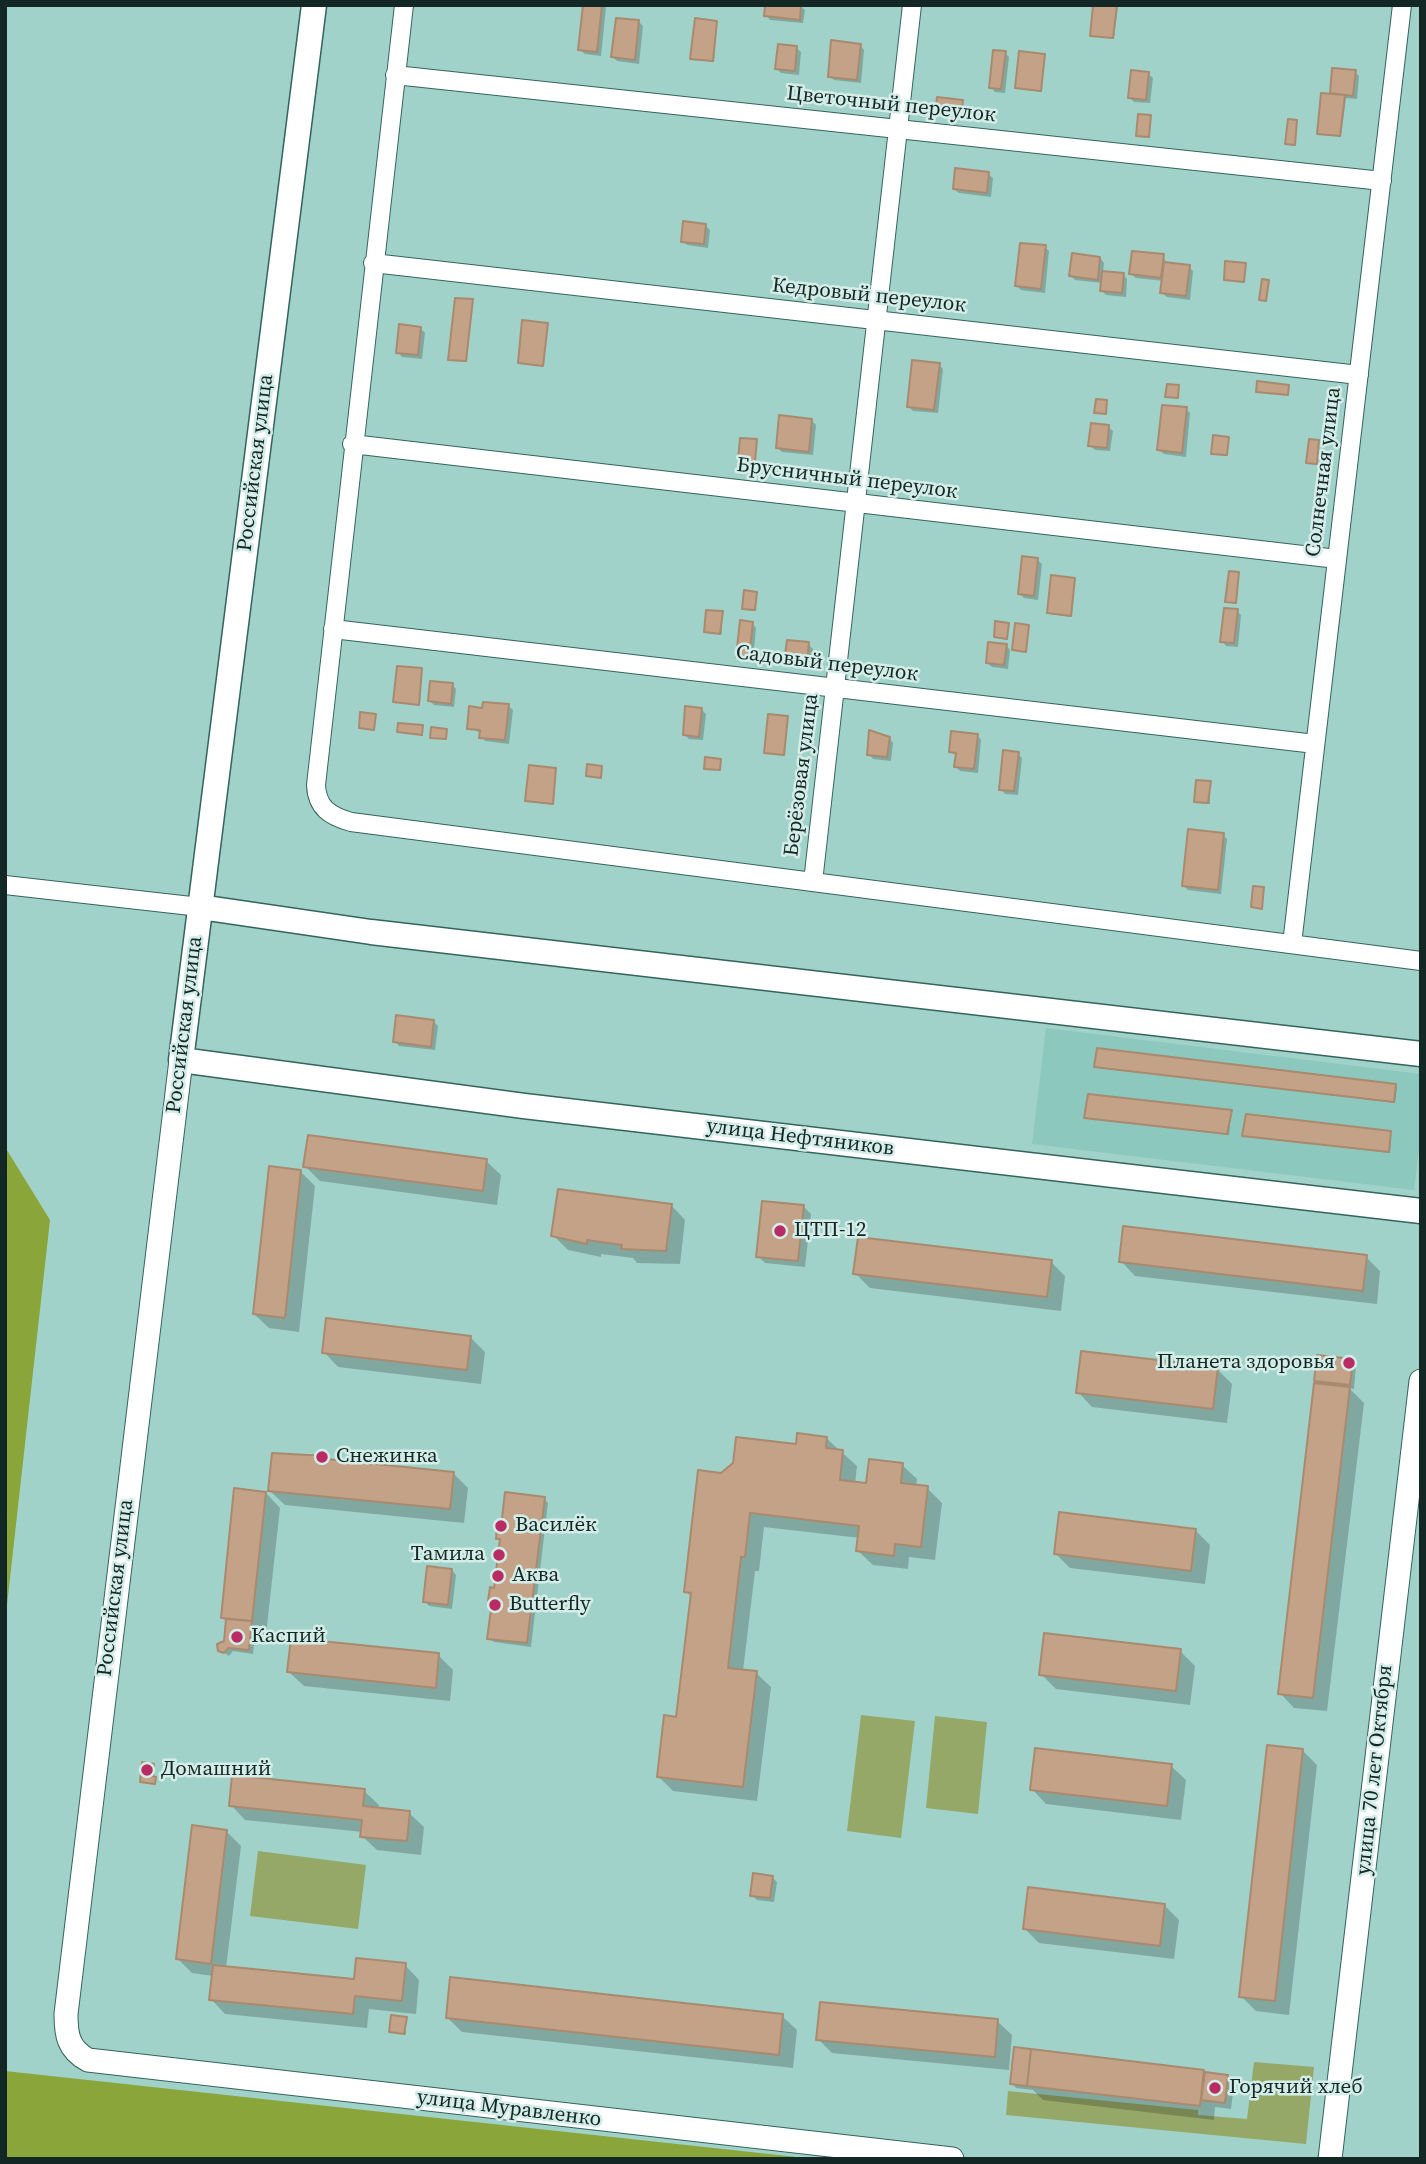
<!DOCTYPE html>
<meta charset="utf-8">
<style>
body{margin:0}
#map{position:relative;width:1426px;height:2164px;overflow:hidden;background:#a0d2c9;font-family:"Source Serif 4",serif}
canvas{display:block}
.frame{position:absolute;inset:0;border:7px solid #132724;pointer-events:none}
</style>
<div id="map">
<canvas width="1426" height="2164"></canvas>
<div class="frame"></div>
</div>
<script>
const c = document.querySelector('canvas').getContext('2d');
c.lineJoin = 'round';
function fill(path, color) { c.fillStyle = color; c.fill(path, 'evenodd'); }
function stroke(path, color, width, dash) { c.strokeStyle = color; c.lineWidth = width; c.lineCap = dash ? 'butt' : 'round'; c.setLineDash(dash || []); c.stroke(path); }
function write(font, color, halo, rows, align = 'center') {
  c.font = font + ' "Source Serif 4",serif'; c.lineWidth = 5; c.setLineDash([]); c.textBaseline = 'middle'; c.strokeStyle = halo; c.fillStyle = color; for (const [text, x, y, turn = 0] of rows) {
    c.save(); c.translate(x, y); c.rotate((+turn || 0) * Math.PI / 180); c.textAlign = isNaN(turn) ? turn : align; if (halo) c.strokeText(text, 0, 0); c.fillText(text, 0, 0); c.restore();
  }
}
fill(new Path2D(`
 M1046,1028L1421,1074V1133L1414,1190L1032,1144Z`), '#8cc8be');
fill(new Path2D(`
 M861,1715L915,1721L901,1838L847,1831Z
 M935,1716L987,1722L978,1814L926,1808Z
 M258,1851L366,1865L358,1929L250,1916Z
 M1254,2062L1314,2067L1306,2144L1006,2115L1008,2091L1198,2110V2115L1247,2119Z`), '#95a867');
fill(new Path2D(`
 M5,1147L50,1220L5,1623Z
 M5,2071L815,2159H5Z`), '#8aa53a');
fill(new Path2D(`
 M585,5L606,7L601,56L585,54L580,50Z
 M1095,5H1118L1114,39L1092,35Z
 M800,6L805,10L803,23L770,20L766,15Z
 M639,22L643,26L639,64L617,61L613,57Z
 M717,22L714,62L694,60L692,58Z
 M860,45L864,50L861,83L834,80L829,76Z
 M796,48L801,52L799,75L781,73L777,69Z
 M1005,53L1009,57L1005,93L995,92L991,87Z
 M1044,55L1042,92L1019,89L1017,88Z
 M1334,70L1355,72L1359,76L1357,99L1346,98L1341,137L1319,133L1331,95Z
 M1148,74L1153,78L1150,103L1134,102L1129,97Z
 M1150,117V138L1139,137L1138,135Z
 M1296,122V146L1289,145L1287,143Z
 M988,174L993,178L991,197L959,193L954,189Z
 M705,225L710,230L708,248L687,245L683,241Z
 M1045,247L1049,251L1045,293L1021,290L1017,286Z
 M1163,256L1167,264L1189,267L1193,271L1190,300L1167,297L1162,293L1164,281L1136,278L1131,274Z
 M1100,258L1104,263L1103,273L1123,275L1127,279L1126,297L1106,295L1102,291V283L1075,280L1071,276Z
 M1245,265V283L1225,279Z
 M472,301L467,362L452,361L450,359Z
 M547,325L544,366L521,364L520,362Z
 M420,328L425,333L422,359L402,357L398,352Z
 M939,365L943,369L938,413L913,411L908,406Z
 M1288,386L1289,396L1257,391Z
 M1186,409L1190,413L1186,457L1164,454L1159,450Z
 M811,420L816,425L813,455L782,452L777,447Z
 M1108,427L1113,431L1110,451L1095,450L1090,445Z
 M1228,438V456L1215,455L1213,453Z
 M756,441V463L741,461L739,459Z
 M1318,441V465L1309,464L1308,462Z
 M1037,559L1042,564L1038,600L1024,598L1020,594Z
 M1238,573L1237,604L1229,603L1227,601Z
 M1075,579L1072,617L1050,614L1048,613Z
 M757,593L756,611L745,610L744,608Z
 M1237,611L1241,615L1238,647L1226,646L1222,641Z
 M722,613V634L707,633L706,631Z
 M752,623L756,628L753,661L743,660L738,656Z
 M1008,625V640L997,638L995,637Z
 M1028,626L1027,652L1016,651L1014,649Z
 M808,644L813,649L810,668L791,666L786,661Z
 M1006,645L1010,650L1008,669L992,667L987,663Z
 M422,670L420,705L397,703L395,701Z
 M452,685L456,689L454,707L434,705L430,701Z
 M508,706L513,710L509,744L485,741L481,733L469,728L484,710Z
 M702,710L706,714L703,740L689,739L684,734Z
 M787,718L785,756L768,754L766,752Z
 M422,727L423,736L399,732Z
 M977,735L981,740L978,773L960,771L956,767L957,756L951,752Z
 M889,738L893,743L891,761L873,759L869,754Z
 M1018,754L1022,758L1018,795L1005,794L1001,789Z
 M556,770L554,804L528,802L527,800Z
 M1210,783V804L1198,803L1196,801Z
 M1223,835L1227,839L1221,894L1188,890L1184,886Z
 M433,1021L438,1026L435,1050L399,1046L395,1041Z
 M1096,1067L1395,1085L1397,1087L1395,1103Z
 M1231,1112L1229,1135L1086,1118Z
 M1391,1133L1390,1153L1244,1135Z
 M486,1161L501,1175L497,1205L320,1181L305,1166Z
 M301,1172L315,1186L299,1332L269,1328L254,1314Z
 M671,1205L685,1220L680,1264L637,1263L633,1258L601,1254V1257L568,1250L553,1235Z
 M804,1207L811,1214L805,1267L765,1263L758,1256Z
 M1366,1257L1380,1271L1377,1304L1135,1276L1121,1261Z
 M1051,1262L1065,1276L1061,1311L870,1288L855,1273Z
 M470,1337L485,1352L481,1384L338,1367L324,1352Z
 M1352,1361L1356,1365L1354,1389L1349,1388L1364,1403L1327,1711L1294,1708L1280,1693L1321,1385L1316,1381Z
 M1217,1369L1232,1384L1227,1423L1092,1407L1078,1392Z
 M826,1438L857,1466L855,1484L867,1485L902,1465L917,1479L916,1487L927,1488L942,1503L935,1560L909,1557L908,1569L873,1565L858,1551L860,1538L764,1527L759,1571H755L743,1671L756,1673L771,1687L757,1801L673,1791L659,1777L678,1719L692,1598L686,1591L722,1475Z
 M325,1458L329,1461L453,1473L468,1488L464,1523L285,1505L270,1491Z
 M266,1493L280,1508L266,1635L255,1634L253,1654L233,1651L229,1656L220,1650L225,1642L227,1622L222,1617Z
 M544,1499L548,1503L531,1647L494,1642L489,1638L493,1604L490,1600L495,1590L501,1542L498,1538L503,1529Z
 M1195,1530L1210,1545L1205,1584L1070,1568L1056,1554Z
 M452,1570L456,1575L452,1609L429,1606L425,1601Z
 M1180,1651L1195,1666L1190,1705L1056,1689L1041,1674Z
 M438,1655L453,1670L450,1701L304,1686L289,1672Z
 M1302,1750L1317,1765L1289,2015L1256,2011L1241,1996Z
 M153,1765L156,1785L143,1783L141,1781Z
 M1171,1766L1186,1780L1181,1820L1046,1804L1032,1789Z
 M364,1791L379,1805L378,1810L409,1813L424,1827L421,1855L377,1850L362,1836L363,1832L245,1820L231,1805Z
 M226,1831L241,1846L226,1968L355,1981L405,1965L419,1980L416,2014L369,2009L367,2028L225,2014L211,1999L213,1976L192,1973L178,1959Z
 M772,1877L777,1882L774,1902L757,1900L752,1895Z
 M1164,1905L1179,1920L1174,1959L1039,1943L1025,1929Z
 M782,2016L797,2030L793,2068L462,2032L447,2017Z
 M406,2019V2035L391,2031Z
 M997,2021L1012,2035L1009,2070L832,2053L818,2039Z
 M1203,2071L1227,2077L1234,2084L1231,2109L1215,2107L1214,2120L1043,2100L1033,2090L1016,2088L1012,2083Z`), '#0003');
const building = new Path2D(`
 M583,5H602L597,52L578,50Z
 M765,5H801L800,20L764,16Z
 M1093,5H1117L1113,38L1090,36Z
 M616,18L639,20L635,60L611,57Z
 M695,18L717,21L713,61L690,59Z
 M831,40L861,44L857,80L828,77Z
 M778,44L797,46L795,71L775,69Z
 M993,50L1006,51L1001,89L989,88Z
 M1019,51L1045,54L1041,91L1015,88Z
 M1332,68L1356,70L1353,96L1330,93Z
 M1131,70L1149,72L1146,100L1128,98Z
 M1321,93L1345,95L1340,136L1317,134Z
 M937,97L963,100L962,110L936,107Z
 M1138,114L1151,115L1149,137L1136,136Z
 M1288,119L1297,120L1295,145L1285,144Z
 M955,168L989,172L987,193L953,189Z
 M683,221L706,224L704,244L681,242Z
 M1020,243L1046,245L1041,289L1015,286Z
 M1132,251L1164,254L1161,278L1129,274Z
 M1072,253L1100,257L1098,280L1069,276Z
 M1225,261L1246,263L1244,282L1224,280Z
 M1164,262L1190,265L1186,296L1160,293Z
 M1102,271L1124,273L1122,293L1100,291Z
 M1262,279L1269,280L1266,301L1259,300Z
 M455,298L473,299L466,361L448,360Z
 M522,320L548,323L543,366L518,363Z
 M399,324L421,327L418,355L396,353Z
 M912,360L940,363L934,410L907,407Z
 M1257,381L1289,385L1288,395L1256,392Z
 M1167,384L1179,385L1178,398L1165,397Z
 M1096,399L1107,400L1106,414L1094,413Z
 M1162,405L1187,407L1182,453L1157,450Z
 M779,415L812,419L809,452L776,448Z
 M1091,423L1109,425L1107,448L1088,446Z
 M1213,435L1229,437L1227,455L1211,454Z
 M740,438L757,439L755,462L738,460Z
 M1309,439L1319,440L1317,464L1306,463Z
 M1022,556L1038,558L1034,596L1018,594Z
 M1229,571L1239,572L1236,603L1225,602Z
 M1051,575L1075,578L1071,616L1047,613Z
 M744,590L757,592L755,610L742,609Z
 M1224,608L1238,609L1234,643L1220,642Z
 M706,610L723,611L720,634L704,632Z
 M740,620L753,622L749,658L736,657Z
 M995,621L1009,623L1007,639L994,637Z
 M1015,623L1029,625L1026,652L1012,650Z
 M787,640L809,642L807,664L784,662Z
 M988,642L1007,644L1004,665L986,663Z
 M397,666L422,668L419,705L393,702Z
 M430,681L453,683L451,704L428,701Z
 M483,702L509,704L505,740L479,738L480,730L467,729L469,706L482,708Z
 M685,706L702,708L699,737L683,735Z
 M360,712L376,714L374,730L359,728Z
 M768,714L788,716L784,755L764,753Z
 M398,723L423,725L422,735L397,732Z
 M431,727L447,729L446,739L430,738Z
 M869,730L890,737L887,757L867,755Z
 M951,731L978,734L974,769L954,767L956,753L949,752Z
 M1003,750L1019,752L1014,791L999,790Z
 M705,757L721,759L720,770L704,769Z
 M587,764L602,766L601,778L586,776Z
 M529,765L556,768L553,804L525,801Z
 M1196,780L1211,781L1208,803L1194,802Z
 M1188,829L1224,833L1218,890L1182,886Z
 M1253,886L1264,887L1262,909L1251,907Z
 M396,1015L434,1020L431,1047L393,1042Z
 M1097,1048L1396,1084L1394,1102L1094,1067Z
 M1088,1094L1232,1110L1227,1134L1084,1118Z
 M1246,1114L1391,1131L1389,1152L1242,1136Z
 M308,1135L487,1159L483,1191L303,1167Z
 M269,1166L301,1170L285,1318L253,1314Z
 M558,1189L672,1204L666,1251L621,1249L622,1245L587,1240V1244L551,1236Z
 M762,1201L804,1205L798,1261L756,1257Z
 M1123,1226L1367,1255L1363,1291L1119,1262Z
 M858,1237L1052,1260L1047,1297L853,1274Z
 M326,1318L471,1336L467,1370L322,1353Z
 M1081,1351L1218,1367L1213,1409L1076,1393Z
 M1317,1355L1353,1359L1350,1385L1314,1381Z
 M1314,1383L1350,1387L1313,1698L1278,1694Z
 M797,1433L827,1437L826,1448L843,1450L840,1480L866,1483L869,1459L903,1463L901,1483L928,1486L921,1547L895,1544L894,1556L856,1551L859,1526L750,1513L745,1557H741L728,1668L757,1671L743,1787L657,1777L664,1715L676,1717L691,1593L684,1592L698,1470L721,1473L733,1463L736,1437L796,1444Z
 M272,1453L326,1456V1459L454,1472L450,1509L268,1491Z
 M234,1488L266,1492L252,1621L221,1618Z
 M505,1492L545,1497L527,1643L487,1639L492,1602L488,1601L490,1587L494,1588L500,1539H496L497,1526L501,1527Z
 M1059,1512L1196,1529L1191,1571L1054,1554Z
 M427,1566L452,1569L448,1605L423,1602Z
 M226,1619L252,1621L249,1650L228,1648L224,1653L218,1651L217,1644L224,1641Z
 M1044,1633L1181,1649L1176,1691L1039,1675Z
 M291,1638L439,1653L436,1688L287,1672Z
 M1267,1745L1303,1749L1275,2001L1239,1997Z
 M1035,1748L1172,1764L1167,1806L1030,1790Z
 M142,1762L154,1764L152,1776L156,1777L155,1784L140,1782Z
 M232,1775L365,1789L363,1806L410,1811L407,1841L360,1837L362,1820L229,1806Z
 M192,1825L227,1830L211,1964L176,1959Z
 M753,1873L773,1876L770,1898L750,1896Z
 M1028,1887L1165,1904L1160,1946L1023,1929Z
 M356,1958L406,1963L402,2001L355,1996L353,2014L209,2000L213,1965L354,1979Z
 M450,1977L783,2014L779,2055L446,2018Z
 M820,2002L998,2019L995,2057L816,2040Z
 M391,2015L407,2017L404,2034L389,2032Z
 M1014,2047L1031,2049L1027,2086L1010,2084Z
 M1031,2049L1204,2070L1200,2106L1027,2086Z
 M1205,2072L1228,2075L1225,2103L1201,2100Z`);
fill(building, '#c3a287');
stroke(building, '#a98a6f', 2);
const minor = new Path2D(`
 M404,5L316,785C317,808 330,816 351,822L1421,961
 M395,75L1382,181
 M373,263L1359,375
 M352,444L1337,559
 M333,629L1315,744
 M813,882L912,5
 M5,885L200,907
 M1292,944L1402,5`);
const tertiary = new Path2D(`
 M181,1060L66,2014C66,2035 68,2049 88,2060L952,2159
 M1330,2159L1421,1381`);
const secondary = new Path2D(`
 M314,5L181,1060L524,1106L1421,1211
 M200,907L371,932L1421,1054`);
stroke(minor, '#34645c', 20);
stroke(tertiary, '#34645c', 25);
stroke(secondary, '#34645c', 27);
stroke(minor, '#fff', 18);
stroke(tertiary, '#fff', 23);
stroke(secondary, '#fff', 24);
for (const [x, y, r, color] of [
 [780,1231,7,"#b82c63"],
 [1349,1363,7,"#b82c63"],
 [322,1457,7,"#b82c63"],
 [501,1526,7,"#b82c63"],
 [499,1555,7,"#b82c63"],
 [498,1576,7,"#b82c63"],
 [495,1605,7,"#b82c63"],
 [237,1637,7,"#b82c63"],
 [147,1770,7,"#b82c63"],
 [1215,2088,7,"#b82c63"]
]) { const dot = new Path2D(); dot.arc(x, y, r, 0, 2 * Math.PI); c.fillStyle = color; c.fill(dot); stroke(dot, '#d4ede8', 2.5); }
write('21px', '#132724', '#d4ede8', [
 ["Цветочный переулок",891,105,6],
 ["Кедровый переулок",869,296,6],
 ["Российская улица",256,463,-83],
 ["Солнечная улица",1324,472,-83],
 ["Брусничный переулок",847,479,7],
 ["Садовый переулок",827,664,7],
 ["Берёзовая улица",802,775,-83],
 ["Российская улица",185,1025,-83],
 ["улица Нефтяников",800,1138,7],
 ["Российская улица",116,1588,-83],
 ["улица 70 лет Октября",1375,1770,-84],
 ["улица Муравленко",509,2109,7]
]);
write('21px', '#132724', '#d4ede8', [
 ["ЦТП-12",794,1231],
 ["Планета здоровья",1335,1363,"right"],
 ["Снежинка",336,1457],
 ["Василёк",515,1526],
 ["Тамила",485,1555,"right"],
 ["Аква",512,1576],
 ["Butterfly",509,1605],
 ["Каспий",251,1637],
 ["Домашний",161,1770],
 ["Горячий хлеб",1229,2088]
], 'left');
</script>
